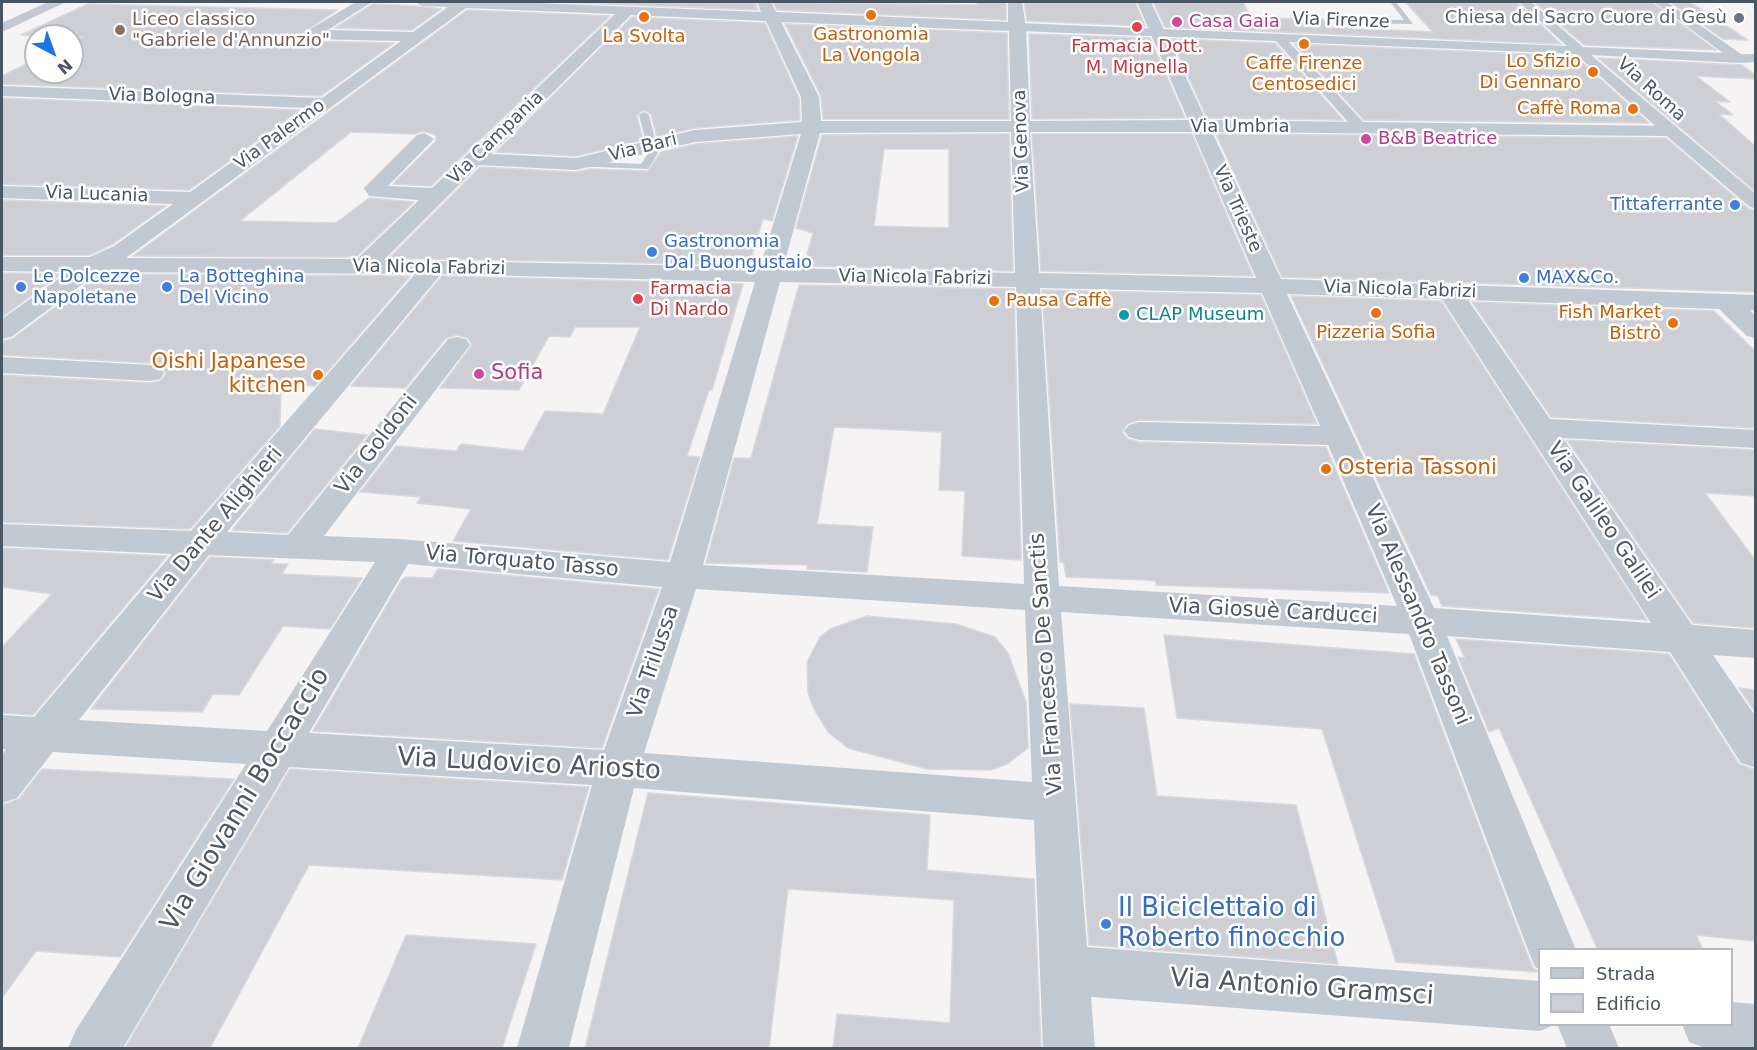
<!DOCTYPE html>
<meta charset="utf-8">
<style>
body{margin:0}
#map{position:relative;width:1757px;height:1050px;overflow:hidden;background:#f5f3f3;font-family:"DejaVu Sans",sans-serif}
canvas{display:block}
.frame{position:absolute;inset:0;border:3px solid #4a5661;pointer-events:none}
.legend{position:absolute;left:1538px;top:948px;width:195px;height:78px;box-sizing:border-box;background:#fff;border:2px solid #b7bbc0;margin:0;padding:8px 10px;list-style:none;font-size:18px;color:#4a5661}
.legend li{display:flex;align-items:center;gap:12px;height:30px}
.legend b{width:30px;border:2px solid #b7bbc0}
.north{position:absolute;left:24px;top:24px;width:60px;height:60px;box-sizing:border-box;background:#fff;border:2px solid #b7bbc0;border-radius:50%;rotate:139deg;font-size:16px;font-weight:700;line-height:24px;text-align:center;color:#4a5661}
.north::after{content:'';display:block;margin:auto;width:21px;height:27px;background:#1a73e8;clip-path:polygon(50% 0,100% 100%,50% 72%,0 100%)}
</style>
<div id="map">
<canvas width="1757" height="1050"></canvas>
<div class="frame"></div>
<ul class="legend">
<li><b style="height:8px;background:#c1cad2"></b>Strada</li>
<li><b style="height:16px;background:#cdcfd5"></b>Edificio</li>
</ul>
<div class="north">N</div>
</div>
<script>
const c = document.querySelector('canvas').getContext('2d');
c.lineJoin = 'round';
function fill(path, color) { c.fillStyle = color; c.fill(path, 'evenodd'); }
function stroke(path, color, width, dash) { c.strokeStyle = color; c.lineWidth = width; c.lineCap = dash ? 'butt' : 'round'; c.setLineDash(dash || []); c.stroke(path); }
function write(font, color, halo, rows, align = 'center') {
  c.font = font + ' "DejaVu Sans",sans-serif'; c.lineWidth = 5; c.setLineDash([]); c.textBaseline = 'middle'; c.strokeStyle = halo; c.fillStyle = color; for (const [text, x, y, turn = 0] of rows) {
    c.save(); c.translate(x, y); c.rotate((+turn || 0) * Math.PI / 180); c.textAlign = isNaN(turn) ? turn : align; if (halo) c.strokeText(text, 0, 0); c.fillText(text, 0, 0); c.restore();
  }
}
const building = new Path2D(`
 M556,2H755L758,10Z
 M773,2L977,5L976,2H1006V20L777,10Z
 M1024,2H1135L1145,26L1027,21Z
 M1153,2H1243L1251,18L1323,19L1328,27L1433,32L1405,2H1517L1561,44L1165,27Z
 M1534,2H1652L1716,50L1584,45Z
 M1670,2H1690L1748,40L1723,39Z
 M88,4L337,10L300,35L310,41L394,43L321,96L2,84V76L36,59V72H72V42L83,37L21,35Z
 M373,4L417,6L441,9L412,30L335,28Z
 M467,10L610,16L431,186L393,184L436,141V135L423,131L415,134L351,132L240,221L336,223L369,198L414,202L356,257L133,256Z
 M632,17L765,23L799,98L800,120L695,128L657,137L651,114L643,110L637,116L643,140L576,156L496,152Z
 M785,24L1007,33L1009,119H823L821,96Z
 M1029,34L1150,38L1185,118L1032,119Z
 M1171,39L1275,43L1343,120L1207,118Z
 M1294,44L1575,56L1649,123L1364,120Z
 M1598,58L1742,65L1755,75V79L1696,76L1730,102L1715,101L1733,115L1719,114L1755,146V191Z
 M2,99V98L300,110L189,190L2,184Z
 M1009,134L1013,271L804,266L813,233L796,228L822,135ZM884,149H949V228L874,226Z
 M1032,134H1192L1253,276L1041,271Z
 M1216,134L1666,138L1749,209L1755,210V292L1282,277Z
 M798,136L772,221L763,219L749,265L389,258L480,167L576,172L590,169L648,171L661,152L695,144Z
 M2,200L166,206L113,244L90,255H2Z
 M2,273L61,274L2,317Z
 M100,274L410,276L315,386L281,385L280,426L190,529L2,522V375L150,383L160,381L166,374L162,366L150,363L2,355V341L12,339Z
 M442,276L743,284L712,390H709L687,456L700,457L668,560L453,541L471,509L417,503L421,497L360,492L396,446L456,451L461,444L523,451L545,411L603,414L640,327H575L570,337L549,336L519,390L440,388L472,345L468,338L457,335L446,338L405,388L351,386Z
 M799,285L1014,289L1021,560L962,556L965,491L939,490L942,432L834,427L817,524L873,527L867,572L807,569L808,565L706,563L734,458H751Z
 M1042,290L1261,295L1317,424L1139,420L1127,424L1122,432L1128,439L1139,442L1326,447L1389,593L1156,585V581L1146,580L1066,577L1064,563L1060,562Z
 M1291,296L1441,301L1647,620L1442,606L1438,596L1431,595Z
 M1472,302L1714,311L1755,351V428L1551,417Z
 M315,429L367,435L287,533L232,530Z
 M1567,440L1755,450V496L1705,493L1755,560V628L1693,623Z
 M2,548L167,556L33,715L2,713V647L52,594L2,587Z
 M210,557L274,560L271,564H288L282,574L362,578L330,629L283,626L239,695L213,694L202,712L91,709Z
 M438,569L659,589L602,748L313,731L401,581L405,577L432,578Z
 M867,616L956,624L995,637L1008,653L1026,702L1028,748L1007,764L991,770L927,769L848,748L828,732L814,709L808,693L807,662L820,637L830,629Z
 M1164,635L1414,654L1526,951L1533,968L1539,972L1396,962L1322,729L1177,718Z
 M1456,639L1669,654L1739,764L1755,770V941L1696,935L1703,950H1598L1499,728L1489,732L1458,657L1465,658Z
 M1739,688L1755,690V712Z
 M1070,704L1144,708L1157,796L1296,805L1338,964L1089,945Z
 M42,769L234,779L120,957L36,951L2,998V805L19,799Z
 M290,769L589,787L562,880L309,865L210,1048H125Z
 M648,793L930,815L927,870L1034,879L1041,1048H833L837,1014L950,1023L954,900L788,889L769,1048H585Z
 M406,935L536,944L502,1048H358Z`);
fill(building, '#cdcfd5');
stroke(building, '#d7d9de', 1.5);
fill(new Path2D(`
 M1390,2H1396L1413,24L1341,23L1337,21L1341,19L1404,20Z
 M644,112L649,115L656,143L663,145L648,169L572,166V162L576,161L641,164L651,149L647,146L639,115Z`), '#c1cad2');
fill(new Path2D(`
 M1519,2H1531L1583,47L1723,53L1654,2H1667L1741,54H1756V62L1740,63L1591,55L1756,194V208L1750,207L1663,133L1576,54L1289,42L1366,125L1368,128L1366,131H1356L1276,41L1018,31L1012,27L1018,23L1567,46Z`), '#c1cad2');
fill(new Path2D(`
 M48,2H66L2,32V23Z
 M356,2H372L328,30L413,32L448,7L422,6L415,2H513L761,12L757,2H771L776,12L1008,22V2H1022L1026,27L1030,121L1188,120L1137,2H1151L1206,120L1675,126L1677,130L1668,136L1212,132L1281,279L1756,295V311L1750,310L1756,316V338L1747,336L1719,309L1468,300L1550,419L1756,430V448L1563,438L1692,625L1756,630V658L1713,655L1756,717V768L1741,763L1670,652L1447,636L1576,950H1540V969L1535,967L1528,950L1409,634L1061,612L1087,947L1540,981V1024H1556L1540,1031L1091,997L1095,1048H1043L1034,820L634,788L569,1048H517L592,785L289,767L123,1048H68L76,1030L246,764L53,752L17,798L2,803V755L6,749H2V715L34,717L172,554L2,546V524L191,531L415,274L99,272L11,337L2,339V319L68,272L2,271V257H90L114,246L173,204L2,198V186L190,192L307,108L2,96V86L322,98L401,41L310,39L302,34ZM466,8L615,14L432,188L388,186L434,139L424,133L417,135L364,188L369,196L419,200L357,259L126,258ZM631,15L766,21L801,97L802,122L695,130L576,158L491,154ZM781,22L1009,31L1011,121H821L819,97ZM1011,132L1015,273L783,268L820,133ZM1030,132H1193L1256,278L1039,273ZM801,134L760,267L384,260L479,165L576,170L695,142ZM441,274L755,282L670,562L399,539L324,536L470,345L466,339L457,337L448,339L288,535L227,532ZM780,282L1016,287L1024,584L703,565ZM1040,288L1262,293L1320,426L1139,422L1129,425L1124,431L1129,437L1139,440L1328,445L1397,606L1059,586ZM1287,294L1442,299L1651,623L1434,608ZM209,555L375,562L267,731L79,720ZM408,564L662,587L604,750L309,733ZM696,589L1025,610L1032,782L644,753Z
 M2,357L150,365L160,367L164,373L160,379L150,381L2,373Z
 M1732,1002L1756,1004V1048H1705L1689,1042L1682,1024H1732Z
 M1557,1024H1609L1619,1048H1567Z`), '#c1cad2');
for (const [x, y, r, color] of [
 [871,15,6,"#e8710a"],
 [644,17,6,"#e8710a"],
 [1739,18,6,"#6b7280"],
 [1177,22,6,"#d1479c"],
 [1137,27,6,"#e0444e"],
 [120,30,6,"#8d6e63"],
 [1304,44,6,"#e8710a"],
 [1593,72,6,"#e8710a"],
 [1633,109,6,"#e8710a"],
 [1366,139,6,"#d1479c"],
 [1735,205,6,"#3f7fe0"],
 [652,252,6,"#3f7fe0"],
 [1524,278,6,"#3f7fe0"],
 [21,287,6,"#3f7fe0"],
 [167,287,6,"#3f7fe0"],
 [638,299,6,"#e0444e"],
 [994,301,6,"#e8710a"],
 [1376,313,6,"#e8710a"],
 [1124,315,6,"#0f9aa8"],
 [1673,323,6,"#e8710a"],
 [479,374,6,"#d1479c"],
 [318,375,6,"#e8710a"],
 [1326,469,6,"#e8710a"],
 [1106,924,6,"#3f7fe0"]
]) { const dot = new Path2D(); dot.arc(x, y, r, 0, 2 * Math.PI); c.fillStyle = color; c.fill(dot); stroke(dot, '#fff', 2); }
write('18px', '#5b616d', '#fff', [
 ["Chiesa del Sacro Cuore di Gesù",1727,18]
], 'right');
write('18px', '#785e54', '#fff', [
 ["Liceo classico",132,20],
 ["\"Gabriele d'Annunzio\"",132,41]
], 'left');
write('18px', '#4a5661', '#fff', [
 ["Via Firenze",1341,21,2],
 ["Via Roma",1651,90,42],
 ["Via Bologna",162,97,2],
 ["Via Umbria",1240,127],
 ["Via Palermo",280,135,-36],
 ["Via Campania",496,138,-44],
 ["Via Genova",1022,141,-92],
 ["Via Bari",643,148,-14],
 ["Via Lucania",97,195,2],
 ["Via Trieste",1237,209,66],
 ["Via Nicola Fabrizi",429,268,1],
 ["Via Nicola Fabrizi",915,278,1],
 ["Via Nicola Fabrizi",1400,290,2]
]);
write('18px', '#b23c85', '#fff', [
 ["Casa Gaia",1189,22],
 ["B&B Beatrice",1378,139]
], 'left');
write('18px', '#c56008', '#fff', [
 ["Gastronomia",871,35],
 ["La Vongola",871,56],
 ["La Svolta",644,37],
 ["Lo Sfizio",1581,62,"right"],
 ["Di Gennaro",1581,83,"right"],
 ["Caffe Firenze",1304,64],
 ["Centosedici",1304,85],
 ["Caffè Roma",1621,109,"right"],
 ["Pausa Caffè",1006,301,"left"],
 ["Fish Market",1661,313,"right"],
 ["Bistrò",1661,334,"right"],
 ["Pizzeria Sofia",1376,333]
]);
write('18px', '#be3a42', '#fff', [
 ["Farmacia Dott.",1137,47],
 ["M. Mignella",1137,68],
 ["Farmacia",650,289,"left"],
 ["Di Nardo",650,310,"left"]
]);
write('18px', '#366cbe', '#fff', [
 ["Tittaferrante",1723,205,"right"],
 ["Gastronomia",664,242],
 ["Dal Buongustaio",664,263],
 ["Le Dolcezze",33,277],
 ["Napoletane",33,298],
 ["La Botteghina",179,277],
 ["Del Vicino",179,298],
 ["MAX&Co.",1536,278]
], 'left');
write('18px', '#0d838f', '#fff', [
 ["CLAP Museum",1136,315]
], 'left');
write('21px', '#c56008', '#fff', [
 ["Oishi Japanese",306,363],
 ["kitchen",306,387],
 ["Osteria Tassoni",1338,469,"left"]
], 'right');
write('21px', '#b23c85', '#fff', [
 ["Sofia",491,374]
], 'left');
write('21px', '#4a5661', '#fff', [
 ["Via Goldoni",377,445,-52],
 ["Via Galileo Galilei",1603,521,56],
 ["Via Dante Alighieri",216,525,-50],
 ["Via Torquato Tasso",522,562,5],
 ["Via Giosuè Carducci",1273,612,3],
 ["Via Alessandro Tassoni",1417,615,67],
 ["Via Trilussa",654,662,-71],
 ["Via Francesco De Sanctis",1047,664,-94]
]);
write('26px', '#4a5661', '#fff', [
 ["Via Ludovico Ariosto",529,765,3],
 ["Via Giovanni Boccaccio",246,800,-59],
 ["Via Antonio Gramsci",1302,988,4]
]);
write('26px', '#366cbe', '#fff', [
 ["Il Biciclettaio di",1118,909],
 ["Roberto finocchio",1118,939]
], 'left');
</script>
